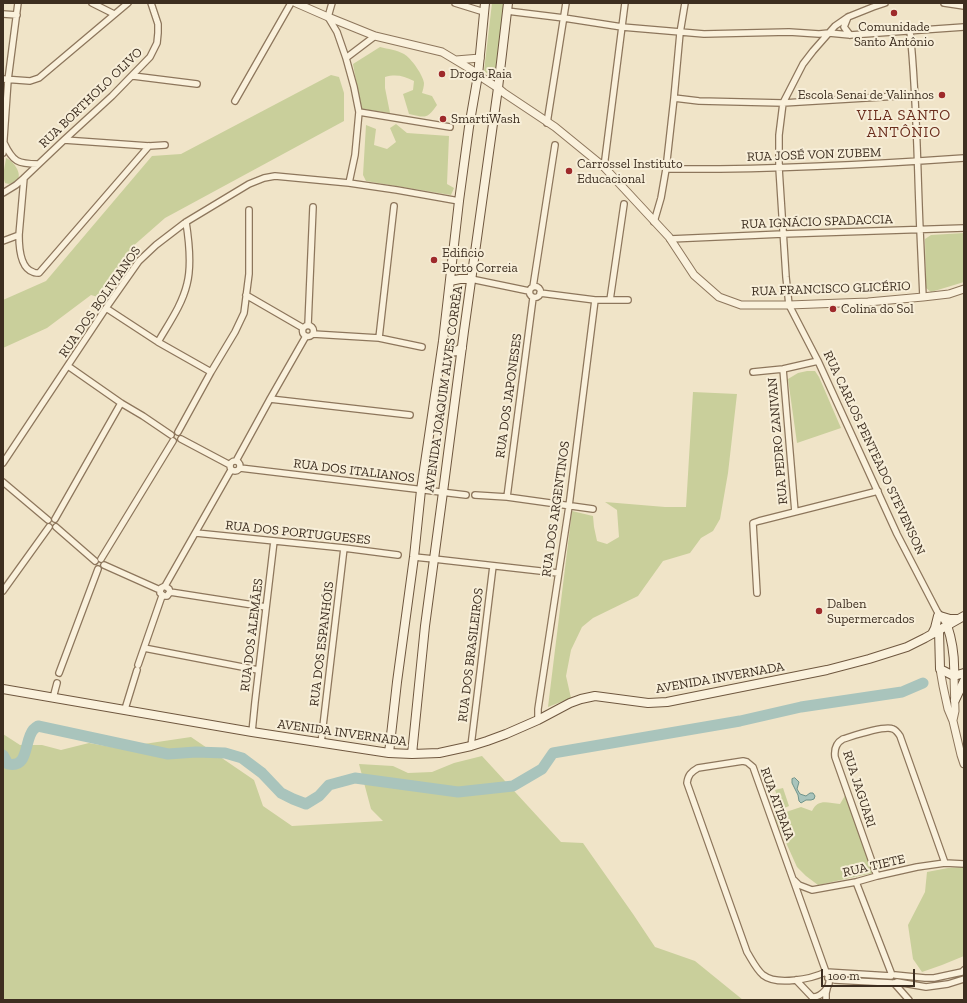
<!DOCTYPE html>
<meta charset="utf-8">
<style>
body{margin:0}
#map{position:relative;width:967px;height:1003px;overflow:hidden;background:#f0e4c8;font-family:"Zilla Slab",serif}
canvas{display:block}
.frame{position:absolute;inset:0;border:4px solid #3d2e20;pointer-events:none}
.scale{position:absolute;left:821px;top:969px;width:94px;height:18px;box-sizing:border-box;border:2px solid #3d2e20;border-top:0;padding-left:5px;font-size:12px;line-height:14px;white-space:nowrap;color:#3d2e20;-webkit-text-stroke:3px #f7eed8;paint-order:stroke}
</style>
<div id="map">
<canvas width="967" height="1003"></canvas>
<div class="frame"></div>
<div class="scale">100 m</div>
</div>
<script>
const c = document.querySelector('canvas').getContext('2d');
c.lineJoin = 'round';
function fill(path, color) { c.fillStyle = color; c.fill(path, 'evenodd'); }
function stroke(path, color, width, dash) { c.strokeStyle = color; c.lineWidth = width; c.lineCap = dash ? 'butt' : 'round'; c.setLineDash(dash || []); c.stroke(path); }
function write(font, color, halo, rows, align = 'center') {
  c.font = font + ' "Zilla Slab",serif'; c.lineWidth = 4; c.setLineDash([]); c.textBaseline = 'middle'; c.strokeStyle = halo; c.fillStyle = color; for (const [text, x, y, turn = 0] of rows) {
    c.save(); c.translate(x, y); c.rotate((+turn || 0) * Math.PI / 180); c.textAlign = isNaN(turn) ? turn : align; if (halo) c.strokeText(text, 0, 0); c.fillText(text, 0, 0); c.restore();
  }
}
fill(new Path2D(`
 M492,3H505L497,67L495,72L491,76L484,71Z
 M380,47C388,49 397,50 404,54C411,58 423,75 424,83C424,86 423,90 422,93L432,96L437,105C427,119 426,118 409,114L403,94L413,90L414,81C404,76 396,74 385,77V88L390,113L361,109L353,64Z
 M331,75L339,77L344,93V121L165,218L132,247L98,297L91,295L47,328L3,348V300L46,281L152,156L181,154Z
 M396,124L407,133L449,136L447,184L454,188L451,195L366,181L363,175L366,125L376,129L374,145L387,149L396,142L390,128Z
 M6,158C12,160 22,172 18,179C16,181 12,183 9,184L5,183C2,175 5,166 6,158Z
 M964,233V282L931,292L926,288L925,239L931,235Z
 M807,371H815L819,377L841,428L797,443L788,379L798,373Z
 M693,392L737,394L728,473L720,519L713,531L701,538L690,553L663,561L638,596L593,618L582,627L571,650L566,676L571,698L548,707L572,511L593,516L594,527L597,541L607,544L619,537L617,510L605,502L665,507H686Z
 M3,734L20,745H42L61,750L89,743L117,748L191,737L254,780L263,806L292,826L383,821L371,809L359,764L393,766L408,773L432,772L454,763L482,756L561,842L583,843L633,914L655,947L695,961L743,1000H3Z
 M783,788L789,806L782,809L775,790Z
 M846,794L873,873L818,885L806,876L797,867L774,816L801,807L812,811C818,798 828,803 840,804Z
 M964,867V956L942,965L922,972L913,959L908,925L925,892L927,872L948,868Z`), '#c9cf9b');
const water = new Path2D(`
 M795,778L799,782L797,789L800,794L806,796L810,793H813L815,796L814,799L811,800H806L801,803L799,801L798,795L792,783V779Z`);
fill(water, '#a9c4bc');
stroke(water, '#6f938a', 1);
stroke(new Path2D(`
 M3,755L8,764C29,769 24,741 33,730C34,729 36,727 38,726L168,754L196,752L225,753L242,758L262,773L281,793L293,799L306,804L319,796L329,785L355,778L458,792L513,786L542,769L553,753L740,721L801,707L902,692L923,683`), '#a9c4bc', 11);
const minor = new Path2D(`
 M92,3L114,14
 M332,3L328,17L337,32L346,58L354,87L359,112L355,155L349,183
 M455,3L484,12
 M885,3L873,7L848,17L835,26L813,51L803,64L783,103L779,135V168L786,277L789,305L818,361L897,534L937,611L947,625
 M944,3L964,6
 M507,11L564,18L622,27L704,34L789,32L819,34L829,33L850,35L964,27
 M3,14L17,15
 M848,17L844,27L850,35
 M910,31C917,97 917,163 920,230C921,252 922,275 923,297
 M346,58L375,36
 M133,76L197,84
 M3,79L30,81L39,78L128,3
 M674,98L699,101L783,103L915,95
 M235,101L291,3
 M359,112L450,127
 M547,123L566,3
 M64,140L149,146L165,145
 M4,143C13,162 18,164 38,164
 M3,153L8,80L18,3
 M604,167L625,3
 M666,169C765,170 865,165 964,158
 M24,178L19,235C19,245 20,268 33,272C34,273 38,273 39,273L149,146
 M3,193L16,185L24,178L64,140L112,96L150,57L157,43L158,33V24L151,3
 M654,222L661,198L666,169L674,98L680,33L685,3
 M670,239L783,234L964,228
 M3,241L19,235
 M471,279L529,291
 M529.5 292a5.5 5.5 0 1 1 11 0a5.5 5.5 0 1 1-11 0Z
 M533,287L555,145
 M540,293L595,300H628
 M246,295L303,328
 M610,300L624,204
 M106,308L158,342L211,372
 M308,325L313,207
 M302.5 331a5.5 5.5 0 1 1 11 0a5.5 5.5 0 1 1-11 0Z
 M313,334L379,338L422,347
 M379,338L394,206
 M158,342C169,323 182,305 187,284C192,265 189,241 186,222
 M68,366L121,403L143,416L171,435
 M783,369L795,512
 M753,372L783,369L818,361
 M270,399L410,415
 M178,432L211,372L235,332L244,313L249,274V210
 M181,439L230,465
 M230 466a5 5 0 1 1 10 0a5 5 0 1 1-10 0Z
 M236,461L270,399L306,336
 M3,463L106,308L139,261L156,245L186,222L249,184L264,178L275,176L349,183L397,190L459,201
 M240,468L466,495
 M3,482L48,520
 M475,495L507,497L593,509
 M507,497L533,298
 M55,519L121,403
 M56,527L95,561
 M196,533L344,548L398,555
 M414,557L434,559L558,573
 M101,559L173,441
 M104,565L160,590
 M165,586L169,589L170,592L167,596H164L160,593L161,588L165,586L231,470
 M3,591L49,527
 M170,592L266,607
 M757,593L753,523L759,521L878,491
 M144,648L258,670
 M138,665L162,596
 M59,673L98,569
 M53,698L57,683
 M125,709L137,670
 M538,720V709L569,506L595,300
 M252,732L255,702L274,541
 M321,743L344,548
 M471,746L493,566
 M877,876L835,757C834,749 836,743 843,739C853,736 885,725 893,729C896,730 898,733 900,736L945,863
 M794,880L799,885L812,890L856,882L877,876L917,867L945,863L964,864
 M856,882L892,975
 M895,975L925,978H934L962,972L964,970
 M828,978L835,980L892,983
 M796,980L815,1000
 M897,982L926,987L948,984L964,979
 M894,983L909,1000
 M814,1000L813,997C821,997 831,987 829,978C829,976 827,974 826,972L753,767L747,762L743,761L698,768C691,772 688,775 687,783L747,952C752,960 756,969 763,975C777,986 811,979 826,972L891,976
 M826,1000V993L827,989`);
const tertiary = new Path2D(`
 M296,3L328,17L375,36L442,52L472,70L478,75L498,88L504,93L555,127L604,167L669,237L694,275L719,297L741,305H789L868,302L923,297L949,294L964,289
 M456,60L480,58
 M940,669L943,686L948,709L953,721L961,755L964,764
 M953,720L955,711L954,676`);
const secondary = new Path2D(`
 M450,281L460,279H471
 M443,341L448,351C454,353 457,351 462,348
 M940,616L950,619H958
 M947,625C953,643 955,657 954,676
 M939,630L940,669L954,676
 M932,634L935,628L938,616
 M954,676L964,673
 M3,689L252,732L389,753L412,754L439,753L471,746L487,741L506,734L538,720L570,703L581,699L595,696L648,703L667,702L827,670L869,659L907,647L925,638L964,616
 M955,700L964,681
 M389,753L397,682L414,557L421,490L443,341L459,201L469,127L478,75L485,3
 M412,754L425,626L443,492L464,331L498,88L508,3`);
stroke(minor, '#8d765c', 8);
stroke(tertiary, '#8d765c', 9);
stroke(secondary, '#6f573f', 10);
stroke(minor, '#faf1dc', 5.5);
stroke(tertiary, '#faf1dc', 7);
stroke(secondary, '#faf1dc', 8);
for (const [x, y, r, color] of [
 [894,13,4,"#9e2a2b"],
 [442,74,4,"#9e2a2b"],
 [942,95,4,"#9e2a2b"],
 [443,119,4,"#9e2a2b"],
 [569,171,4,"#9e2a2b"],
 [434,260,4,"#9e2a2b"],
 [833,309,4,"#9e2a2b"],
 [819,611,4,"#9e2a2b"]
]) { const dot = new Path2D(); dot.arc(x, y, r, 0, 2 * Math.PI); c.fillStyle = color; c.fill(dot); stroke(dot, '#f7eed8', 1.5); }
write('13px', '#3d2e20', '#f7eed8', [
 ["Comunidade",894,27,"center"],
 ["Santo Antônio",894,42,"center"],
 ["Droga Raia",450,74],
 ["Escola Senai de Valinhos",934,95,"right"],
 ["SmartiWash",451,119],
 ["Carrossel Instituto",577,164],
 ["Educacional",577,179],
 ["Edificio",442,253],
 ["Porto Correia",442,268],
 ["Colina do Sol",841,309],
 ["Dalben",827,604],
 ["Supermercados",827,619]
], 'left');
write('13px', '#3d2e20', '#f7eed8', [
 ["RUA BORTHOLO OLIVO",91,98,-44],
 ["RUA JOSÉ VON ZUBEM",814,155,-2],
 ["RUA IGNÁCIO SPADACCIA",817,222,-2],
 ["RUA FRANCISCO GLICÉRIO",831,289,-2],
 ["RUA DOS BOLIVIANOS",100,302,-55],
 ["AVENIDA JOAQUIM ALVES CORRÊA",444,389,-82],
 ["RUA DOS JAPONESES",509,396,-82],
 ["RUA PEDRO ZANIVAN",778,441,-95],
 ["RUA CARLOS PENTEADO STEVENSON",874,453,65],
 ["RUA DOS ITALIANOS",354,471,7],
 ["RUA DOS ARGENTINOS",556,509,-82],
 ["RUA DOS PORTUGUESES",298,533,6],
 ["RUA DOS ALEMÃES",252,635,-83],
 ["RUA DOS ESPANHÓIS",322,644,-83],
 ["RUA DOS BRASILEIROS",471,655,-83],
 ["AVENIDA INVERNADA",720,678,-10],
 ["AVENIDA INVERNADA",342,733,8],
 ["RUA JAGUARI",859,789,72],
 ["RUA ATIBAIA",777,804,70],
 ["RUA TIETE",874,866,-13]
]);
c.letterSpacing = '1px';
write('15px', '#6b2e1e', '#f7eed8', [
 ["VILA SANTO",904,116],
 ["ANTÔNIO",904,133]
]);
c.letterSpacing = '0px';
</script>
